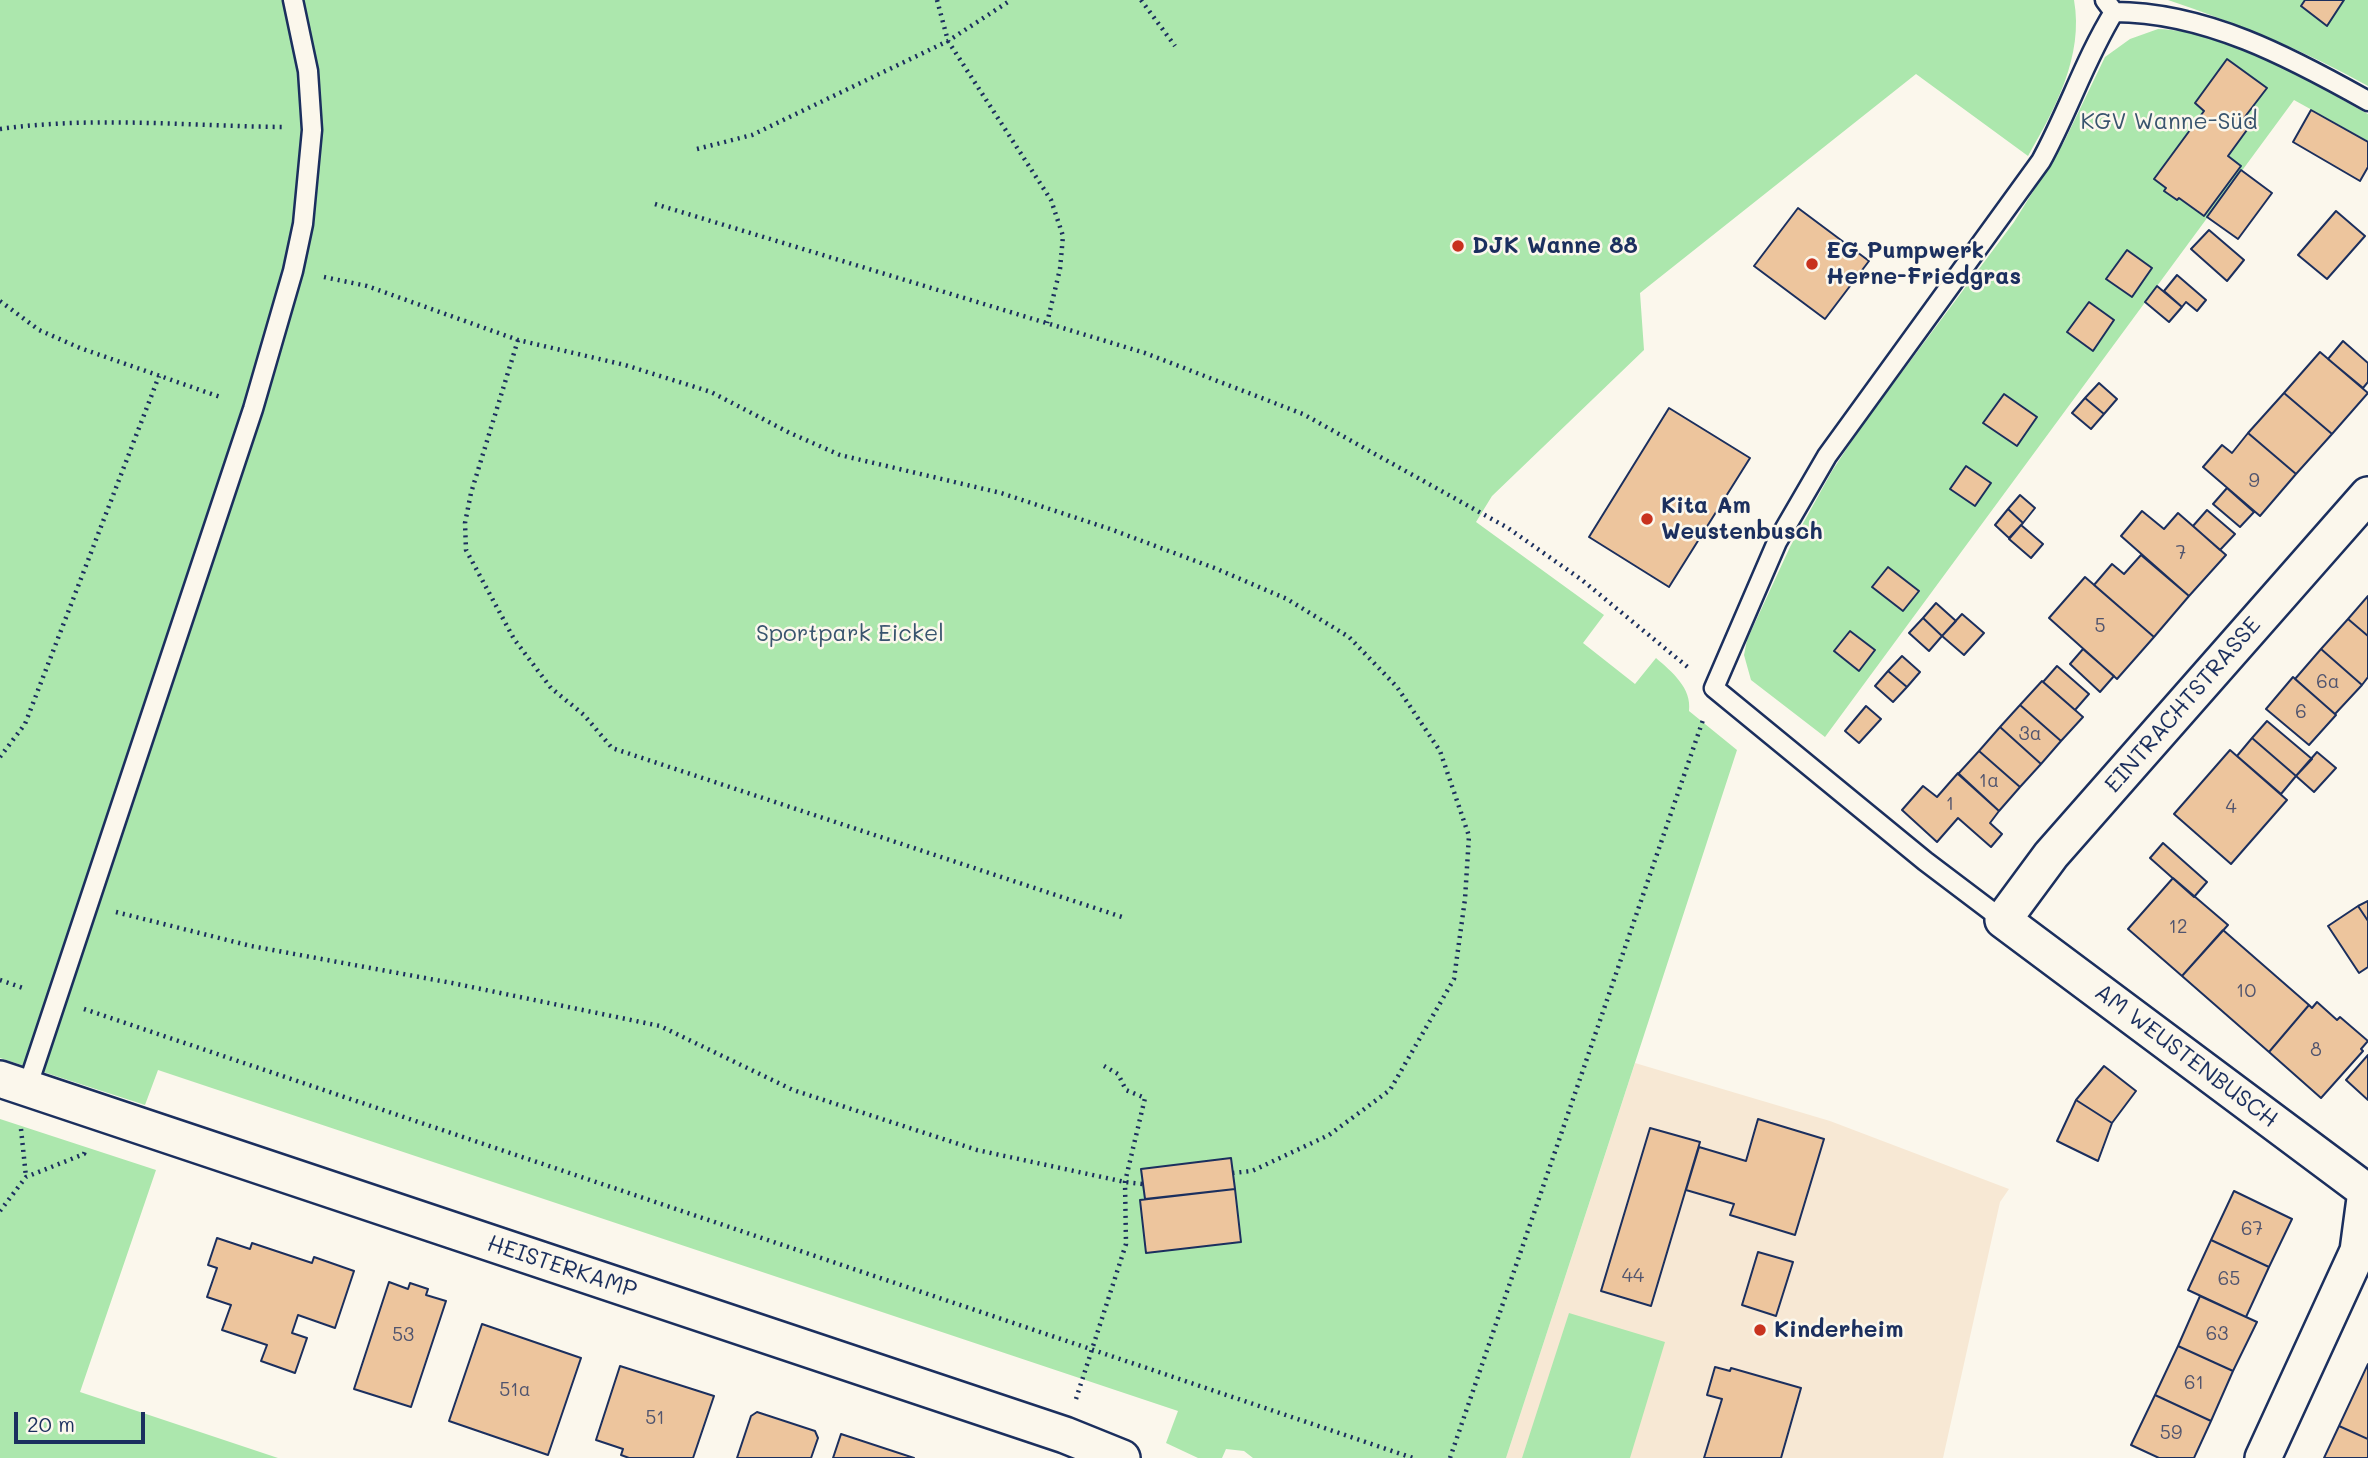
<!DOCTYPE html>
<meta charset="utf-8">
<style>
body{margin:0}
#map{position:relative;width:2368px;height:1458px;overflow:hidden;background:#fbf7ec;font-family:Mali,sans-serif}
canvas{display:block}
.scale{position:absolute;left:14px;top:1412px;width:131px;height:32px;box-sizing:border-box;border:4px solid #1b2f5e;border-top:0;padding-left:9px;font-size:21px;line-height:24px;white-space:nowrap;color:#1b2f5e;-webkit-text-stroke:5px #fbf7ec;paint-order:stroke}
</style>
<div id="map">
<canvas width="2368" height="1458"></canvas>
<div class="scale">20 m</div>
</div>
<script>
const c = document.querySelector('canvas').getContext('2d');
c.lineJoin = 'round';
function fill(path, color) { c.fillStyle = color; c.fill(path, 'evenodd'); }
function stroke(path, color, width, dash) { c.strokeStyle = color; c.lineWidth = width; c.lineCap = dash ? 'butt' : 'round'; c.setLineDash(dash || []); c.stroke(path); }
function write(font, color, halo, rows, align = 'center') {
  c.font = font + ' Mali,sans-serif'; c.lineWidth = 5; c.setLineDash([]); c.textBaseline = 'middle'; c.strokeStyle = halo; c.fillStyle = color; for (const [text, x, y, turn = 0] of rows) {
    c.save(); c.translate(x, y); c.rotate((+turn || 0) * Math.PI / 180); c.textAlign = isNaN(turn) ? turn : align; if (halo) c.strokeText(text, 0, 0); c.fillText(text, 0, 0); c.restore();
  }
}
fill(new Path2D(`
 M1635,1063L1830,1121L2009,1189L2000,1202L1943,1458H1506Z`), '#f7e8d4');
fill(new Path2D(`
 M0,0H2074C2084,56 2055,109 2028,156L1916,74L1640,293L1644,350L1492,496L1476,522L1604,615L1583,643L1635,684L1656,658C1672,672 1692,688 1689,711L1737,750L1506,1458H1253L1244,1451L1226,1449L1222,1458H1198L1166,1443L1178,1411L158,1070L145,1105L0,1058Z
 M2168,0H2368V86C2304,50 2238,24 2168,0Z
 M2158,29C2227,31 2309,81 2368,114V141L2294,100L1825,737L1751,680L1744,655L1747,640L1790,547L1832,471L1861,427L2014,222L2064,142L2105,57L2130,39Z
 M0,1119L156,1170L80,1392L278,1458H0Z
 M1569,1313L1665,1342L1630,1458H1522Z`), '#ace7ad');
const building = new Path2D(`
 M2305,0H2344L2327,26L2301,6Z
 M2227,59L2267,88L2244,118L2252,123L2228,156L2241,166L2204,216L2179,198L2177,200L2164,191L2166,188L2154,179L2204,111L2195,103Z
 M2311,110L2368,142V167L2360,181L2293,142Z
 M2241,170L2272,193L2238,239L2207,217Z
 M1798,208L1869,261L1825,319L1754,266Z
 M2336,211L2365,236L2327,279L2298,255Z
 M2209,230L2244,260L2227,281L2191,249Z
 M2127,250L2152,268L2132,297L2106,279Z
 M2177,275L2206,300L2197,311L2186,302L2182,307L2164,291Z
 M2157,286L2182,307L2169,322L2145,302Z
 M2089,302L2114,320L2093,351L2067,332Z
 M2343,341L2368,363V382L2363,388L2328,359Z
 M2320,352L2368,393L2332,434L2284,393Z
 M2099,383L2117,399L2104,414L2085,398Z
 M2284,393L2332,434L2296,474L2248,433Z
 M2004,394L2037,417L2017,446L1983,423Z
 M2085,398L2104,414L2091,429L2072,413Z
 M1669,408L1750,458L1669,587L1589,537Z
 M2248,433L2296,474L2260,516L2203,467L2222,445L2232,453Z
 M1966,466L1991,483L1975,506L1950,489Z
 M2227,488L2254,512L2240,527L2213,504Z
 M2020,495L2035,508L2023,523L2008,509Z
 M2008,509L2023,523L2009,538L1995,525Z
 M2207,510L2235,534L2220,550L2193,526Z
 M2142,511L2164,529L2178,513L2226,555L2189,596L2121,536Z
 M2021,525L2043,544L2031,558L2009,539Z
 M2141,555L2189,596L2154,637L2094,585L2112,564L2124,574Z
 M1888,567L1919,591L1903,611L1872,587Z
 M2085,577L2154,637L2117,679L2049,618Z
 M2368,596V636L2348,619Z
 M1936,603L1956,621L1942,636L1923,618Z
 M1962,614L1984,633L1964,655L1942,636Z
 M1923,618L1942,636L1929,651L1909,633Z
 M2348,619L2368,636V677L2362,685L2321,649Z
 M1850,631L1875,650L1859,671L1834,651Z
 M2083,649L2114,676L2100,692L2070,664Z
 M2321,649L2362,685L2335,714L2295,679Z
 M1902,656L1920,672L1907,687L1888,671Z
 M2057,666L2089,694L2075,710L2043,682Z
 M1888,671L1907,687L1893,702L1875,686Z
 M2293,677L2336,715L2309,745L2266,709Z
 M2042,681L2083,717L2061,741L2020,705Z
 M2020,705L2061,741L2041,764L2000,727Z
 M1866,706L1881,719L1859,743L1845,731Z
 M2267,721L2312,759L2296,776L2252,738Z
 M2000,727L2041,764L2020,787L1979,751Z
 M2252,738L2296,776L2281,794L2237,756Z
 M2230,750L2287,800L2231,864L2174,814Z
 M1979,751L2020,787L1999,811L1958,774Z
 M2317,752L2336,768L2314,792L2296,776Z
 M1958,773L1999,811L1990,823L2002,834L1991,847L1958,818L1937,842L1902,810L1923,786L1937,797Z
 M2163,843L2207,882L2194,897L2150,858Z
 M2173,878L2228,925L2182,976L2128,929Z
 M2368,901V921L2358,906Z
 M2358,906L2368,921V967L2359,973L2328,926Z
 M2223,930L2309,1005L2269,1052L2182,976Z
 M2317,1002L2337,1020L2340,1017L2368,1041L2361,1049L2363,1051L2321,1098L2269,1052L2309,1005L2312,1008Z
 M2368,1055V1100L2346,1080Z
 M2104,1066L2136,1091L2112,1123L2076,1100Z
 M2076,1100L2112,1123L2098,1161L2057,1141Z
 M1758,1119L1824,1139L1795,1235L1730,1215L1734,1204L1686,1190L1699,1147L1746,1161Z
 M1650,1128L1700,1142L1651,1306L1601,1291Z
 M1231,1158L1235,1189L1145,1199L1141,1169Z
 M1235,1189L1241,1242L1146,1253L1140,1200Z
 M2234,1191L2292,1219L2269,1267L2211,1240Z
 M217,1238L250,1249L252,1243L312,1263L314,1257L354,1271L335,1328L298,1315L292,1333L307,1338L295,1373L261,1361L267,1345L222,1330L231,1305L207,1297L217,1268L208,1265Z
 M2211,1240L2269,1267L2246,1317L2188,1290Z
 M1758,1252L1793,1262L1776,1316L1742,1305Z
 M389,1282L408,1289L410,1283L428,1289L426,1295L446,1301L411,1407L354,1389Z
 M2200,1296L2257,1322L2233,1371L2178,1346Z
 M482,1324L581,1358L548,1455L449,1421Z
 M2178,1346L2233,1371L2211,1421L2155,1395Z
 M2368,1364V1439L2339,1426Z
 M620,1366L714,1396L693,1458H629L621,1455L623,1449L596,1440Z
 M1715,1367L1730,1371L1731,1368L1801,1388L1781,1458H1704L1722,1399L1707,1395Z
 M2155,1395L2211,1421L2194,1458H2159L2131,1445Z
 M757,1412L815,1431L818,1438L811,1458H737L751,1416Z
 M2339,1426L2368,1439V1458H2324Z
 M841,1434L914,1458H833Z`);
fill(building, '#edc59d');
stroke(building, '#1b2f5e', 2);
const lane = new Path2D(`
 M2105,0L2114,12C2205,12 2290,57 2368,101
 M2003,920L1925,861L1714,688L1777,542L1827,456L2041,161C2068,112 2085,59 2114,12
 M27,1088L253,409L293,271L303,224L312,130L308,71L293,0`);
const street = new Path2D(`
 M0,1079L1065,1435L1122,1458
 M2366,1191L2003,920L2051,855L2368,495
 M2263,1458L2358,1251L2366,1191`);
stroke(lane, '#1b2f5e', 23);
stroke(street, '#1b2f5e', 40);
stroke(new Path2D(`
 M937,0L948,41L1051,200L1063,236L1060,269L1047,323
 M1141,0L1175,46
 M0,129C94,116 188,126 282,127
 M697,149L752,135L948,41L1011,0
 M655,204L1145,353L1303,414L1508,528L1582,580L1690,669
 M324,277L367,286L518,340L625,365L711,392L790,433L840,455L1001,493L1110,529L1217,569L1287,599L1349,637L1397,687L1440,751L1469,836L1465,899L1454,979L1390,1090L1329,1135L1252,1171L1233,1173
 M0,301L39,330L80,348L223,398
 M518,340L471,493L465,523L466,550L514,639L551,688L584,715L612,748L1122,917
 M0,757L25,724L159,376
 M116,912L251,946L452,983L660,1026L793,1090L977,1150L1125,1182L1143,1184
 M0,980L26,989
 M84,1009L1413,1458
 M21,1129L26,1177
 M0,1211L26,1177L84,1154L86,1148
 M1076,1399L1126,1244L1125,1182L1145,1098L1126,1090L1118,1074L1104,1066
 M1450,1458L1703,720`), '#1b2f5e', 4.5, [2, 5]);
stroke(lane, '#fbf7ec', 18);
stroke(street, '#fbf7ec', 35);
for (const [x, y, r, color] of [
 [1458,246,7,"#c8321e"],
 [1812,264,7,"#c8321e"],
 [1647,519,7,"#c8321e"],
 [1760,1330,7,"#c8321e"]
]) { const dot = new Path2D(); dot.arc(x, y, r, 0, 2 * Math.PI); c.fillStyle = color; c.fill(dot); stroke(dot, '#fbf7ec', 2.5); }
write('19px', '#50546e', null, [
 ["9",2254,481],
 ["7",2181,553],
 ["5",2100,626],
 ["6a",2328,682],
 ["6",2301,712],
 ["3a",2030,734],
 ["1a",1989,781],
 ["1",1950,804],
 ["4",2231,807],
 ["12",2178,927],
 ["10",2246,991],
 ["8",2316,1050],
 ["67",2252,1229],
 ["44",1633,1276],
 ["65",2229,1279],
 ["63",2217,1334],
 ["53",403,1335],
 ["61",2194,1383],
 ["51a",515,1390],
 ["51",655,1418],
 ["59",2171,1433]
]);
write('23px', '#38546e', '#fbf7ec', [
 ["KGV Wanne-Süd",2169,122],
 ["Sportpark Eickel",850,634]
]);
write('bold 23px', '#1b2f5e', '#fbf7ec', [
 ["DJK Wanne 88",1472,246],
 ["EG Pumpwerk",1826,251],
 ["Herne-Friedgras",1826,277],
 ["Kita Am",1661,506],
 ["Weustenbusch",1661,532],
 ["Kinderheim",1774,1330]
], 'left');
write('23px', '#1b2f5e', '#fbf7ec', [
 ["EINTRACHTSTRASSE",2183,705,-49],
 ["AM WEUSTENBUSCH",2186,1056,37],
 ["HEISTERKAMP",562,1267,18]
]);
</script>
